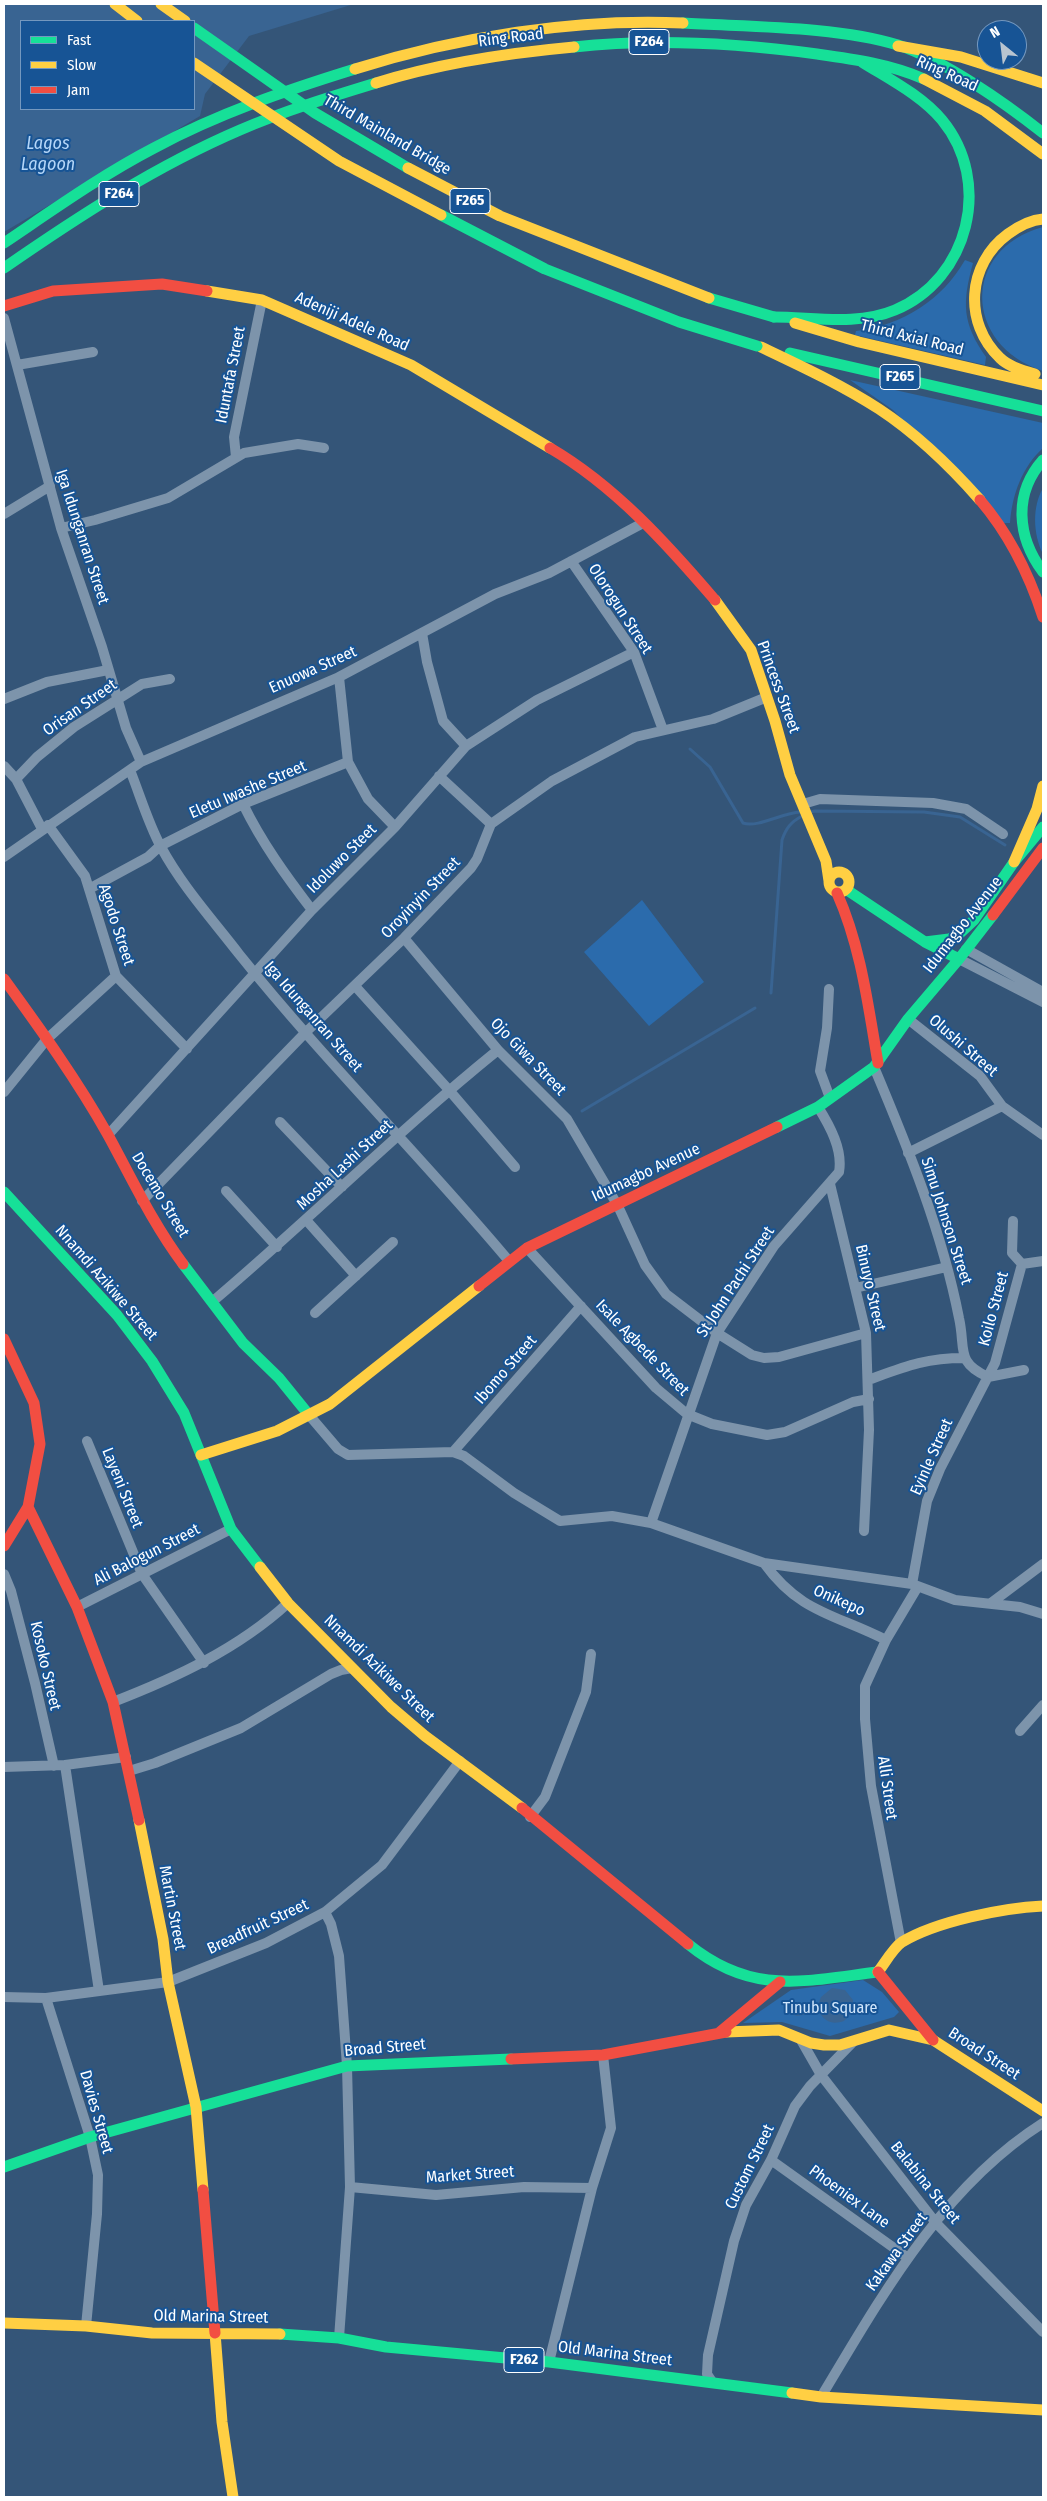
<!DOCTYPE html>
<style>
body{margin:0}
#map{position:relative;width:1047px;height:2501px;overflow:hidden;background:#345578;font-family:"Fira Sans Condensed",sans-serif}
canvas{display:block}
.frame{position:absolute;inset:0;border:5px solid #fff;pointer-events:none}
.legend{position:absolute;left:20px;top:20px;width:175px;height:90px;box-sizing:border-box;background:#175495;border:1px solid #7498bf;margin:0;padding:6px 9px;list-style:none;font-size:15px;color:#fff}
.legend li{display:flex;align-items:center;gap:10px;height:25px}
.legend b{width:25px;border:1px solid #7498bf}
.north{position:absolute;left:977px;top:20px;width:50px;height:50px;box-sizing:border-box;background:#175495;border:1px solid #7498bf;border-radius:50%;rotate:331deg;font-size:14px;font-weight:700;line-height:20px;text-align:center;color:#fff}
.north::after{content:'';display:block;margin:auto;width:18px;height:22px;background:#b8c4d0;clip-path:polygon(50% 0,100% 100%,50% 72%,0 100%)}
</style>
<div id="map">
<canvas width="1047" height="2501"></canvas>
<div class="frame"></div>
<ul class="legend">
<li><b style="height:6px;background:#16e098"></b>Fast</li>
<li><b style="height:6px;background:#ffcf43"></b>Slow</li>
<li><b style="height:6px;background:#f24e42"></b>Jam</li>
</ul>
<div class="north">N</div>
</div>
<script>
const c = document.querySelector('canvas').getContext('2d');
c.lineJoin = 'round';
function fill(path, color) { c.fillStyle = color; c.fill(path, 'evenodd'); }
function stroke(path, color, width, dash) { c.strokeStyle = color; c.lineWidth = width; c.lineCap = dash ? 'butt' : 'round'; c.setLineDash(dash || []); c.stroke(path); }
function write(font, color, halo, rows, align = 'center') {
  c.font = font + ' "Fira Sans Condensed",sans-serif'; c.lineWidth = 4; c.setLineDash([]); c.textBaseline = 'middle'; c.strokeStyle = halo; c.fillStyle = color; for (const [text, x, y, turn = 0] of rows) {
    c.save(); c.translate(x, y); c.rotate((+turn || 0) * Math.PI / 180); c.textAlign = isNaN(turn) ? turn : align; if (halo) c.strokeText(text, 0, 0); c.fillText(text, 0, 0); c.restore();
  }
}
fill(new Path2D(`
 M1043,227V371C963,345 961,249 1043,227Z
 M965,260L973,263C962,303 962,323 986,357L985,365L855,335L856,331C903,325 942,300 965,260Z
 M850,380L1043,423V448C1022,467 1012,495 1010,523H1004L893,410Z
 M1043,488V554C1033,534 1032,507 1043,488Z
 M642,900L704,982L649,1026L584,952Z
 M863,1980L882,1992L899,2012L894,2017L830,2036L782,2022L743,2023L791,1990Z`), '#2b6bac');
fill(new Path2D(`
 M4,4H354L249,36L205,94L200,116L4,232ZM21,21H194V109H21Z
 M832,1988L845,1990L853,2000L852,2012L844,2021C833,2025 825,2022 819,2012L797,2016L789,2013V2010L797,2005H818L821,1997Z`), '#396492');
stroke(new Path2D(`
 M690,749L710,767L743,823C758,828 782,813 800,812
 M810,812L815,811L924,812L960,817L1005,845
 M771,993L782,840C786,828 791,822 802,816
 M582,1111L755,1008`), '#396492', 3);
stroke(new Path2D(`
 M4,318L61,528L102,647L126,728L141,762
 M17,365L93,352
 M236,457L234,437L262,300
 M4,514L50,486
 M61,528L95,520L168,498L244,453L298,444L324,448
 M571,561L634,652L663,730
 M422,633L427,662L443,721L466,746
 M339,677L348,762L368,799L395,827
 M4,699L47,682L108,670
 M4,766L16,779L42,829
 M130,770C140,795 148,823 161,847C182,886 212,919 239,954C324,1060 421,1156 509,1261
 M439,776L491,824
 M16,779L37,757L74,727L142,684L170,679
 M243,804C262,843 286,876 312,910
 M803,804L820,799L933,803L966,809L1003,834
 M48,825L85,876L116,976L187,1049
 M4,857L141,762L339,677L495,594L549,573L643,523
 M89,889L148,857L160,846L243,804L348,762
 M404,938L498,1050L567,1119L618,1206L645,1265L666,1294L717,1333L752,1355L764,1358L779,1357L866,1333
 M966,949L1043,992
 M959,959L1043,1002
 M355,986L449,1090L515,1167
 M829,989L827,1028L820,1071L830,1098
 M908,1019L980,1076L1002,1106L1043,1135
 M874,1067C908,1148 942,1231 959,1318C966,1349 955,1362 988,1377
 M4,1092L47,1039L116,976
 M280,1122L342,1187
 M108,1135L312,910L395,827L466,746L537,700L634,652
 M908,1153L1002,1106
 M830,1184L866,1333L869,1430L864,1531
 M226,1191L277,1247
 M142,1201L305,1033L404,938L471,868L477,859L491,824L552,781L635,737L713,719L767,697
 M307,1221L356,1276
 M527,1248L656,1388L687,1414L712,1424L767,1435L785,1432L853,1402L869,1399
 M1022,1264L1043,1261
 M855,1288L947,1267
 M212,1302C309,1220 399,1130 498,1050
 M315,1313L393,1242
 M988,1377L1024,1370
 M868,1380C904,1367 925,1358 964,1358
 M309,1415L338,1449L348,1455L453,1452L464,1456L514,1493L560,1521L612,1516L651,1523L764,1563L912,1584L955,1600L1020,1607L1043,1614
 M87,1441L142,1574L204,1663
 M453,1452L581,1306
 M651,1523L717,1333L774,1246L839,1172C843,1150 830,1126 818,1107
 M764,1563C800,1613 835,1614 886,1640
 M4,1574L11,1591L35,1683L54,1766
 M912,1584L927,1501L940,1469L995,1363L1022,1264L1012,1253L1013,1221
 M991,1603L1043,1564
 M77,1607L231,1529
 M113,1702C175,1678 238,1649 288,1603
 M1020,1731L1043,1705
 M65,1765L99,1991
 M4,1767L65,1765L126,1757
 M129,1771L155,1763L241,1728L331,1674L341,1670L352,1668
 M530,1817L545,1797L586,1692L591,1654
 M325,1912L331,1924L339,1956L347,2066L350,2187L339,2338
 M901,1943L871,1786L865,1719V1686L886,1640L917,1588
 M4,1997L46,1998L168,1982L266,1943L325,1912L382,1865L460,1761
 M46,1998L90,2137L98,2175L97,2214L86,2326
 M801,2040L821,2075L936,2223L1043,2332
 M771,2160L908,2258
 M350,2187L436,2195L524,2187L592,2188
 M549,2362L592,2188L611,2128L603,2055
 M713,2383L707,2374L708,2355L734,2241L746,2205L771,2160L795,2106L810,2086L853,2042
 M821,2397C881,2297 942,2187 1043,2123`), '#7d94ab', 10);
stroke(new Path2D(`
 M683,23C748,27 836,26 898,45C944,60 1005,103 1043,133
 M574,47C656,38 736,43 817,54C853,59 890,64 924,79
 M4,243C53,210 102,175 154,148C217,114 287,90 355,69
 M4,268C79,216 156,166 240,130C284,111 330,97 376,83
 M774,317C813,317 857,326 895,310C969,279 993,182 942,120C921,95 889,79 862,62
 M790,353L1043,411
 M1043,460C1013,494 1017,537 1043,572
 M847,890L925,942L959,959
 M925,942L949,939L958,935L974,920L1014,862L1043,827
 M777,1127L818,1107L874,1067L908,1019L959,959L993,915
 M4,1192L117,1315L152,1361L184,1413L231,1529L260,1567
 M183,1264L243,1343L279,1378L309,1415
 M688,1944C752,1996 803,1981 878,1972
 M4,2167L90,2137L347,2066L511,2059
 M280,2334L339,2338L386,2347L549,2362L792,2393`), '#16e098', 11);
stroke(new Path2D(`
 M115,4L137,21
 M161,4L185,21
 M898,46L961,57L1043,83
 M355,69C457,37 576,18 683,23
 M924,79L985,111L1043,154
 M376,83C440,63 508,53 574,47
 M207,291L262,300L411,365L550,448
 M795,323L859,342L1043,385
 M761,347C801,366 842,385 879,409C917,434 950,466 980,500
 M1035,374C1023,371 1009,367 1000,358C963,323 967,264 1008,234C1019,226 1030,220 1043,219
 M715,600L751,650L775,721L790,775L826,861L829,881
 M1014,862L1037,809L1043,786
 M829 882a10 10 0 1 1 20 0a10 10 0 1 1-20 0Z
 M201,1455L277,1431L330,1404L479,1286
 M260,1567L288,1603L391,1707L425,1736L522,1808
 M139,1820L163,1939L168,1982L196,2107L203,2190
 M878,1972C885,1963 893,1948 902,1942C937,1921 1003,1908 1043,1906
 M726,2032L779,2030L811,2043L824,2045H840L889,2030L933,2040L1043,2111
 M4,2323L86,2326L152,2333L280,2334
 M215,2333L222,2422L233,2497
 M792,2393L821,2397L1043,2410`), '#ffcf43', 11);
stroke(new Path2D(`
 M4,306L53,291L162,284L207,291
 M550,448C615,486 667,544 715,600
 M980,500C1010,535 1029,574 1043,617
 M837,893C861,947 868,1005 878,1063
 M993,915L1043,848
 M4,979C41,1030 77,1080 108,1135C132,1179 153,1224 183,1264
 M479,1286L527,1248L777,1127
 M4,1339L34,1403L40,1444L28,1507L4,1546
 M28,1507L77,1607L113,1702L139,1820
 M522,1808L688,1944
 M878,1972L933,2040
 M720,2032L780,1982
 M511,2059L603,2055L726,2032
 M203,2190L215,2333`), '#f24e42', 11);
stroke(new Path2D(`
 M194,28L315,113L408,168
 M441,215L545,269L679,322L757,346
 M709,298L774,317`), '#16e098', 11);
stroke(new Path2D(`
 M194,63L339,161L441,215
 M408,168L500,216L709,298`), '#ffcf43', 11);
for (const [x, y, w] of [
 [649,42,40],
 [119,194,40],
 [470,201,40],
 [900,377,40],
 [524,2360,40]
]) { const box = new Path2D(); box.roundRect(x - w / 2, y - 12.5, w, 25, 4); c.fillStyle = '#175495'; c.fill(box); stroke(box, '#fff', 1); }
write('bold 15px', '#fff', null, [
 ["F264",649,42],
 ["F264",119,194],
 ["F265",470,201],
 ["F265",900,377],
 ["F262",524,2360]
]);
write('16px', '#fff', '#175495', [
 ["Ring Road",511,38,-7],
 ["Ring Road",947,74,24],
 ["Third Mainland Bridge",387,135,30],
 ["Adeniji Adele Road",352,322,24],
 ["Third Axial Road",912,338,14],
 ["Iduntafa Street",231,375,-79],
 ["Iga Idunganran Street",82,537,72],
 ["Olorogun Street",620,609,57],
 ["Enuowa Street",313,670,-24],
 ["Princess Street",778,687,70],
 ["Orisan Street",80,708,-35],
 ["Eletu Iwashe Street",248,790,-23],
 ["Idoluwo Steet",342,859,-45],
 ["Oroyinyin Street",421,898,-46],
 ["Agodo Street",116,925,72],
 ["Idumagbo Avenue",963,925,-52],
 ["Iga Idunganran Street",313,1017,49],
 ["Olushi Street",963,1046,41],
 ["Ojo Giwa Street",528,1057,46],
 ["Mosha Lashi Street",345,1165,-43],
 ["Idumagbo Avenue",646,1173,-25],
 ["Docemo Street",160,1195,59],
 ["Simu Johnson Street",946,1221,72],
 ["St John Pachi Street",736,1282,-57],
 ["Nnamdi Azikiwe Street",106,1283,49],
 ["Binuyo Street",870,1288,77],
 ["Koilo Street",994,1309,-75],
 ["Isale Agbede Street",642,1348,46],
 ["Ibomo Street",506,1370,-49],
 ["Eyinle Street",932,1457,-66],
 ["Layeni Street",122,1488,68],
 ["Ali Balogun Street",147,1555,-27],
 ["Onikepo",839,1601,24],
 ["Kosoko Street",45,1666,77],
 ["Nnamdi Azikiwe Street",379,1669,44],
 ["Alli Street",887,1788,82],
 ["Martin Street",172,1908,79],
 ["Breadfruit Street",258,1927,-25],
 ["Broad Street",385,2048,-5],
 ["Broad Street",984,2054,33],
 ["Davies Street",96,2112,74],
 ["Custom Street",750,2167,-64],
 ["Market Street",470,2175,-4],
 ["Balabina Street",925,2183,51],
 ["Phoeniex Lane",849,2197,36],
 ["Kakawa Street",897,2252,-54],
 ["Old Marina Street",211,2317,1],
 ["Old Marina Street",615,2354,7]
]);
write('16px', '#d0e6fc', '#175495', [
 ["Tinubu Square",830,2009]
]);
write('italic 18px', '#b5d6f8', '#175495', [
 ["Lagos",48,144],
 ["Lagoon",48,165]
]);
</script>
